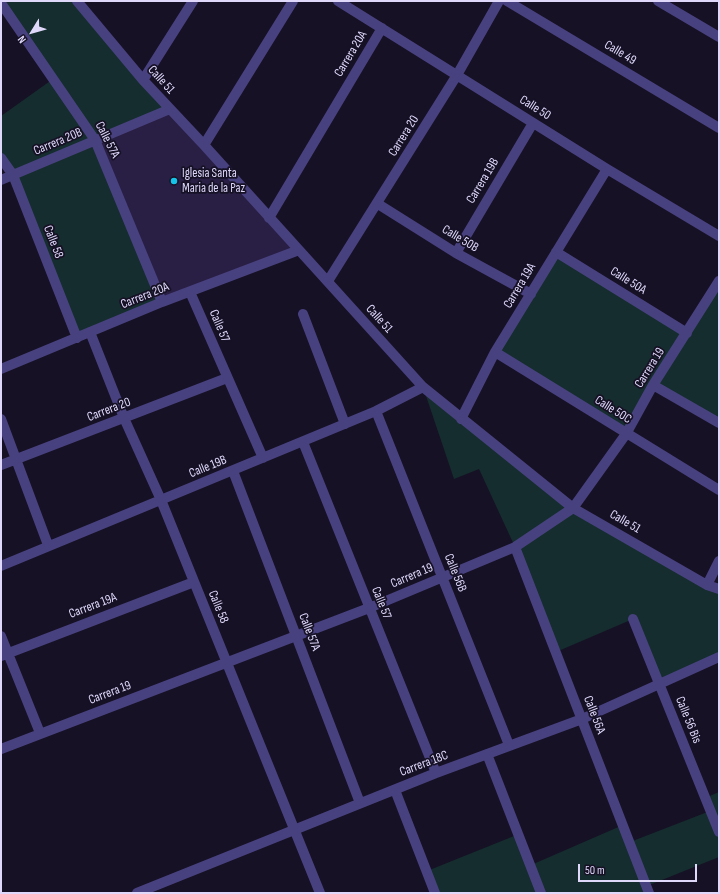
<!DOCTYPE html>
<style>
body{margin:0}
#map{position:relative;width:720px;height:894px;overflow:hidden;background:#161125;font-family:"Sofia Sans Condensed",sans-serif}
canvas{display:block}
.frame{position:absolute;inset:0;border:2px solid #dfd8fb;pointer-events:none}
.north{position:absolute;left:12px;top:12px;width:40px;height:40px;-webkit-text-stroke:3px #161125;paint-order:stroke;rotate:233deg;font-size:11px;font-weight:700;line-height:16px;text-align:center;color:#dfd8fb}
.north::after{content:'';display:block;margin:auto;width:14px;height:18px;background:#dfd8fb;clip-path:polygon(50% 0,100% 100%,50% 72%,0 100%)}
.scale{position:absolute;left:578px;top:864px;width:119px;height:18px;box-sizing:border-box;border:2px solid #dfd8fb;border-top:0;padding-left:5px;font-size:12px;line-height:14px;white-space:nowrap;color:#dfd8fb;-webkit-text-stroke:3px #161125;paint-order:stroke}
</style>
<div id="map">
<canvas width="720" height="894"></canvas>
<div class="frame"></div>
<div class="north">N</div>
<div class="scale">50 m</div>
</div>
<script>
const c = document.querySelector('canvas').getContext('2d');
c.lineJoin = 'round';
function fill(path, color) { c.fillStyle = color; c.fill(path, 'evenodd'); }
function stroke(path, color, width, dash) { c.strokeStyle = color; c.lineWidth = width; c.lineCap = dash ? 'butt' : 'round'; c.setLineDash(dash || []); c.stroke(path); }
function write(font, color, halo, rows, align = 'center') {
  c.font = font + ' "Sofia Sans Condensed",sans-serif'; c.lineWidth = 3.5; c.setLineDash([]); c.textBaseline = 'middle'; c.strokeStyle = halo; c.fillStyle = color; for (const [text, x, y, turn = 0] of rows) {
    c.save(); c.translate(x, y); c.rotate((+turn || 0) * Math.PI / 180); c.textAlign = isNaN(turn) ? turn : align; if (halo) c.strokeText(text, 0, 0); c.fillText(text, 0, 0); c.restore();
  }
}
fill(new Path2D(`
 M1,1H77L170,109L162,302L77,338L1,158V116L53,79Z
 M556,252L687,333L719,281V423L653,385L626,434L495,352Z
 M423,387L573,508L719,590V657L660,684L633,619L556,652L515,547L479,469L454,479Z
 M719,792V857L647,886L649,893H435L427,871L519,834L531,865L623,825L630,842L710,811L705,798Z`), '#152d2e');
const building = new Path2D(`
 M170,109L299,250L162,302L95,140Z`);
fill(building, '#291f44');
stroke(building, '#44336e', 1);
stroke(new Path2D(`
 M77,1L143,80L204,145L423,387L573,508L707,585L719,589
 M338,1L607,169L719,236
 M507,1L719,128
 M658,1L719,37
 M1,3L95,140L162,302
 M143,80L193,1
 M204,145L293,1
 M1,158L13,175L77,338
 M1,180L170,109
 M378,204L456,253L531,294
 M269,218L382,28
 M556,252L687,333
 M456,253L533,123
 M328,281L457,75L499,1
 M190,292L263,458
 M303,314L345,424
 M90,332L124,418L161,500L320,893
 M495,352L719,490
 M1,369L162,302L299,250
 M653,385L719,423
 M376,411L509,745
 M1,419L48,545
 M461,419L495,352L607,169
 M303,442L436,773
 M1,465L227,378
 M233,471L360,803
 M515,547L649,893
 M1,566L376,411L423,387
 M707,585L719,561
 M633,619L719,832
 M1,636L40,733
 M1,656L194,582
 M1,749L369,608L515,547L573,508L626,434L653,385L719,281
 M487,754L541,893
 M395,790L435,893
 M137,893L436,773L582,719L719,657`), '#48417f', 10);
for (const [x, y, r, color] of [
 [174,181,4,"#16c3e9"]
]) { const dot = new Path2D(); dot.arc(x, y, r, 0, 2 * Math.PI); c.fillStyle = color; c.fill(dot); stroke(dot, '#161125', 1.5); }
write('13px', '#dfd8fb', '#161125', [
 ["Calle 49",620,53,31],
 ["Carrera 20A",351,54,-59],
 ["Calle 51",161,80,48],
 ["Calle 50",535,108,32],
 ["Carrera 20",404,136,-58],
 ["Calle 57A",107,140,63],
 ["Carrera 20B",58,142,-23],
 ["Carrera 19B",483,181,-59],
 ["Calle 50B",460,239,31],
 ["Calle 58",53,242,69],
 ["Calle 50A",628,281,32],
 ["Carrera 19A",520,286,-59],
 ["Carrera 20A",145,296,-22],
 ["Calle 51",379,319,48],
 ["Calle 57",219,326,67],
 ["Carrera 19",650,368,-58],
 ["Carrera 20",109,410,-21],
 ["Calle 50C",613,410,32],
 ["Calle 19B",208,467,-22],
 ["Calle 51",625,522,30],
 ["Calle 56B",455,573,68],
 ["Carrera 19",412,576,-23],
 ["Calle 57",381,603,68],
 ["Carrera 19A",93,606,-21],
 ["Calle 58",218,607,68],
 ["Calle 57A",309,632,69],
 ["Carrera 19",110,693,-21],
 ["Calle 56A",594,715,69],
 ["Calle 56 Bis",688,720,68],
 ["Carrera 18C",424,764,-21]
]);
write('13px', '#dfd8fb', '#161125', [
 ["Iglesia Santa",182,174],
 ["Maria de la Paz",182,189]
], 'left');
</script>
